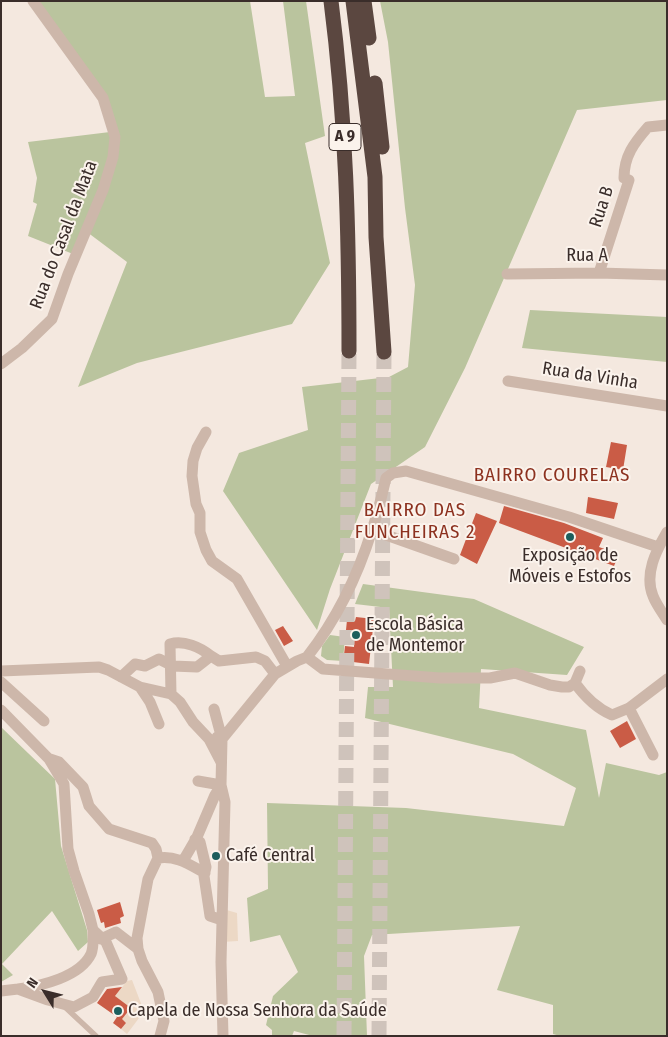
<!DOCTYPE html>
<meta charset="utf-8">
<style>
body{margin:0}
#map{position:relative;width:668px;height:1037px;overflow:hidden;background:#f4e8df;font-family:"Fira Sans Condensed",sans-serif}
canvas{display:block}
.frame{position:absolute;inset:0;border:2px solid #3a2d2a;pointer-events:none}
.north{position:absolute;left:20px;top:967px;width:50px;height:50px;-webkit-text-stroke:4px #fbf3ec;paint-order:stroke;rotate:306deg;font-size:14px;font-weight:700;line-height:20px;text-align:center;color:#3a2d2a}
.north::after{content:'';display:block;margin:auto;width:18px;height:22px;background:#3a2d2a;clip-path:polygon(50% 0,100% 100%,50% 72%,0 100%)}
</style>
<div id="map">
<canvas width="668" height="1037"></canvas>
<div class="frame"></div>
<div class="north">N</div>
</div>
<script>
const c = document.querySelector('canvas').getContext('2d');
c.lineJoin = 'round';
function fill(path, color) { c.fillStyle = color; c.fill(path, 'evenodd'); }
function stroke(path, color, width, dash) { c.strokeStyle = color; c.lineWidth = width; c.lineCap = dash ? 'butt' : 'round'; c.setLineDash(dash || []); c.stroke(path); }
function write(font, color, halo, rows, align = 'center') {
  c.font = font + ' "Fira Sans Condensed",sans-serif'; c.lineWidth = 4; c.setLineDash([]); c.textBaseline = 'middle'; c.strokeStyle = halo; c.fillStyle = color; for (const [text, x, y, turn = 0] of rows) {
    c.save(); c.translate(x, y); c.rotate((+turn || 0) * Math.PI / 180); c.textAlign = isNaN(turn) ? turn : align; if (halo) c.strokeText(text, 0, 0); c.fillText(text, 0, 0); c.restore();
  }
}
fill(new Path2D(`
 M29,1H250L265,97L295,96L283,1H306L325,136L305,143L330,263L292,324L137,363L78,387L127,262L83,229L73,254L28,236L37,204L33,202L37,178L28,142L110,132L97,94Z
 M380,1H667V100L577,110L465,368L425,447L371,484L330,589L317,630L223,491L239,453L308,430L302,387L389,377L408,367L415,285L405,208L388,42Z
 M530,310L667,317V362L522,348Z
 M363,584L474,599L584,647L567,675L481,669L479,708L586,730L599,798L606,763L659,775L667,772V1036H560L553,1034V1005L497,990L520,926L372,935L364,956L367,1036H313L294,1031L292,1036H272V1030L266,1025L273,996L298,972L280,935L250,942L247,898L268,889L267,803L406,808L564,826L576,788L513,754L365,718L368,687H393L389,608L355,604Z
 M330,635L345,637L343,661L327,660L321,656L322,646Z
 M1,727L55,779L61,846L87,930L88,942L78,951L52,911L2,964L13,975L1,982Z`), '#bac49e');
fill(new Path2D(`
 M223,909L237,913L238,941L222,942Z
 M132,980L142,1006V1014L127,1034L121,1029L126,1023L119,1018L126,1015L130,1008L115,996L127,981Z`), '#ecd8c5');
fill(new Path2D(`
 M611,442L627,445L623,470L606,467Z
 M588,497L618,503L614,519L586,513Z
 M504,506L564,523L603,538L599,547L619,554L614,566L499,523Z
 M476,513L497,521L477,564L460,555Z
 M356,617L374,619L369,664L353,662L354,656L344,655L345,646L354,647L355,631L346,630L347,620L355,621Z
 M283,626L293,641L284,646L275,630Z
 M627,721L636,739L620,748L610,731Z
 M120,902L124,916L120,918L121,923L105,928L104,922L101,923L97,910Z
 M122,987L115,996L131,1008L122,1019L126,1023L121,1029L113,1023L117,1017L97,1003L107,989Z`), '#ca5c46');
stroke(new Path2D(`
 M344,1036L349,351
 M379,1036L384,352`), '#cfc3bb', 15, [15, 8]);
stroke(new Path2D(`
 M66,1008L96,1036`), '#cdb7aa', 5.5);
stroke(new Path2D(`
 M599,273L629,180L624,178C624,156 634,143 648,127L667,125
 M507,274L599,273L667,275
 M1,364L22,348L52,319L68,274L103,190L113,157L115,137L103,98L33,1
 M508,381L667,406
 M206,432L197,448L193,461L192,476L196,504L200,513V532L206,550L212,561L237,579L287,666
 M372,530L454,559
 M667,532C656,551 644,574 653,596C656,604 662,612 667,620
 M307,657C336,620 358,575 372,530C378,513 382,495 386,478L393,473L406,471L569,517L658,547
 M307,657L323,669L440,678H490L515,673L550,685L562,687H569L575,683L580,671
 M1,671L99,667L108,670L140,687L171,694L180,702L193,722L209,739L221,762
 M121,677L135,664L145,666L159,659L173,666L197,667L211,656L219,661L256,657L265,661L275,674
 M1,682L44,721
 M575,683C585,697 596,708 612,715L629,708L667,679
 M140,687L150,702L159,724
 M171,694L170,644C184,640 200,647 211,656
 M629,708L653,755
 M214,709L222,739L221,785L225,802L221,962L223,1036
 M1,710L49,759L64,784L68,849L74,871L89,914L93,930L106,942L122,979L102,982L93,997L74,1007L48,1000L18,989C41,986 80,977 91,954C94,947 93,938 93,930
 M217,737L222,739L275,674L297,661L307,657
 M50,759L59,762L83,787L89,806L109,829L152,843L156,849L158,858
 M198,781L221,785
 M195,839L200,842L206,867L204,876L210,916L222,920
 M183,861L197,837L215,795L221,785
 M101,939L116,932L138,949
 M1,991L18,989
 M160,1036L164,1021L158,992L142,961L138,949L137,938L148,879L158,858C176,855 190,865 205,873`), '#cdb7aa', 11);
stroke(new Path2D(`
 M331,1C346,118 349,233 349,351
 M353,1L375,177L376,237L384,352
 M364,1L369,38
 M375,83L382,147`), '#5b4740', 15);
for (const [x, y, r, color] of [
 [570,537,5,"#1d5e5d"],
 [356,635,5,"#1d5e5d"],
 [216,856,5,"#1d5e5d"],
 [118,1011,5,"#1d5e5d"]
]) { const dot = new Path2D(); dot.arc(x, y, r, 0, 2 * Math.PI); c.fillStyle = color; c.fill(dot); stroke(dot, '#fbf3ec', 2); }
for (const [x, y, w] of [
 [345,137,32]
]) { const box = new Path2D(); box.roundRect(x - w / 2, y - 13.5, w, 27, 4); c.fillStyle = '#fbf3ec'; c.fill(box); stroke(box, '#3a2d2a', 1); }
write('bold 16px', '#3a2d2a', null, [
 ["A 9",345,137]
]);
write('18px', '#3a2d2a', '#fbf3ec', [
 ["Rua B",602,207,-72],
 ["Rua do Casal da Mata",64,235,-69],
 ["Rua A",587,256],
 ["Rua da Vinha",590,376,9]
]);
write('18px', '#3a2d2a', '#fbf3ec', [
 ["Exposição de",570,556,"center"],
 ["Móveis e Estofos",570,577,"center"],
 ["Escola Básica",366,625],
 ["de Montemor",366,646],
 ["Café Central",226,856],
 ["Capela de Nossa Senhora da Saúde",128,1011]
], 'left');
c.letterSpacing = '1px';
write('19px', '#8c311f', '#fbf3ec', [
 ["BAIRRO COURELAS",552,476],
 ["BAIRRO DAS",415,511],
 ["FUNCHEIRAS 2",415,533]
]);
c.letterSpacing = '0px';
</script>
